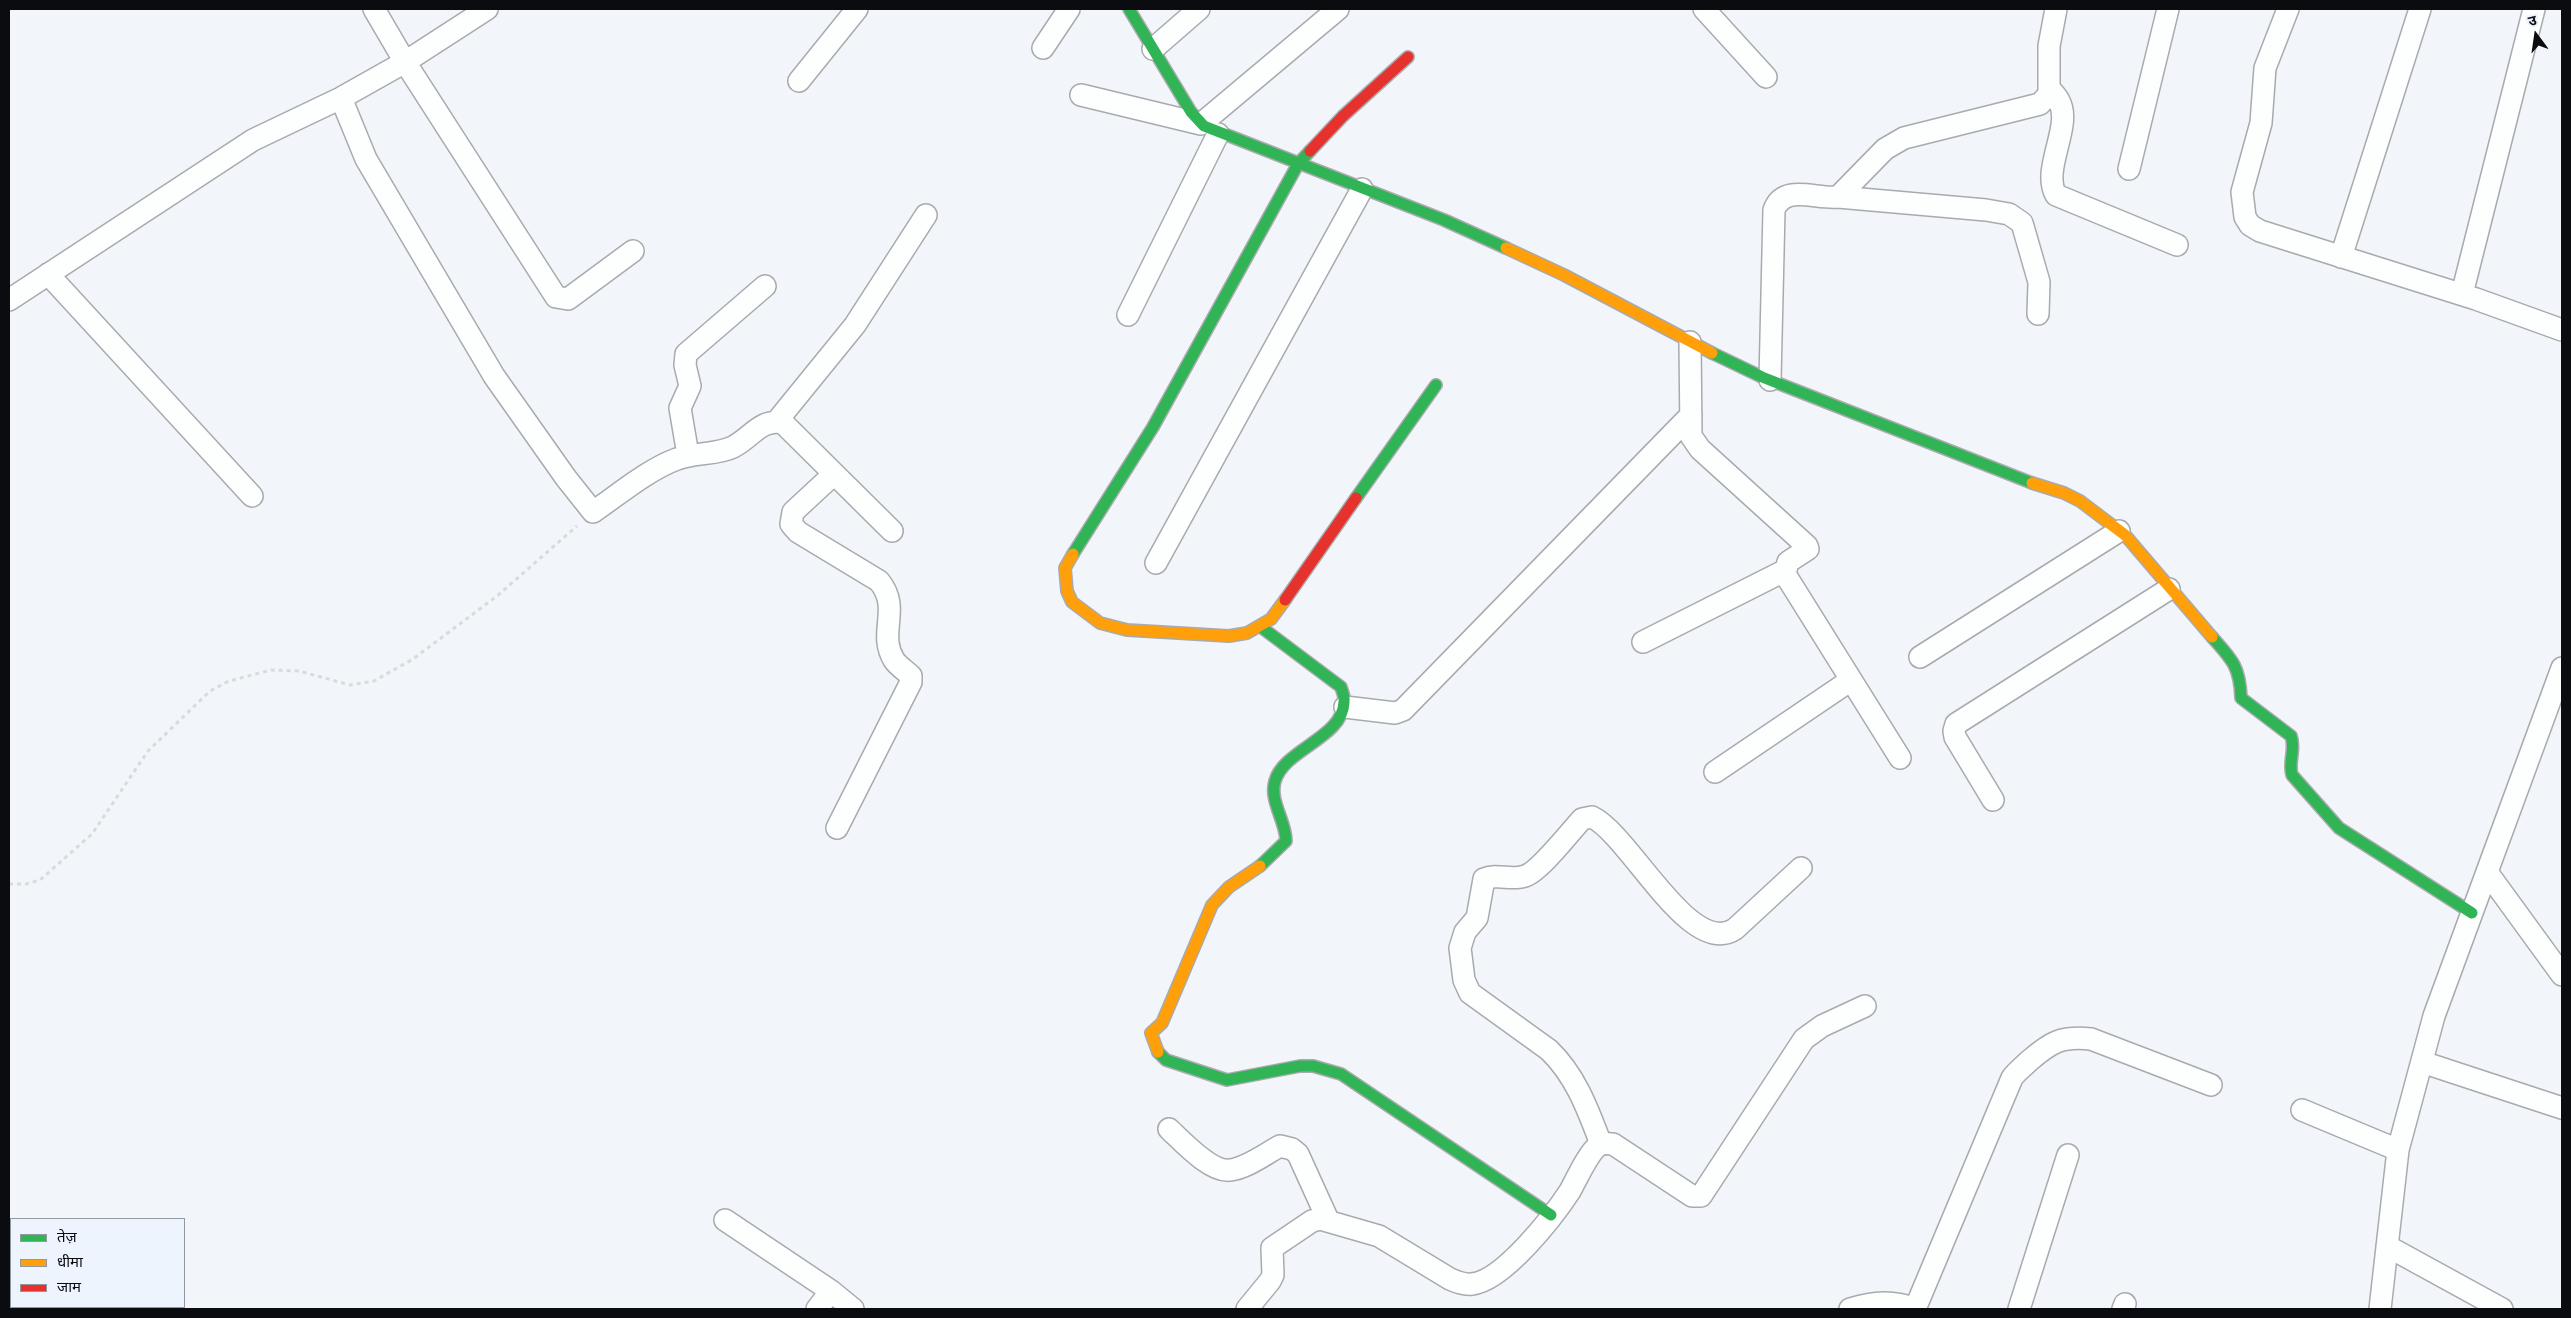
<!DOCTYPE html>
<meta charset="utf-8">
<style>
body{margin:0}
#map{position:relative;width:2571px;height:1318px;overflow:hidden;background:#f2f5fa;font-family:Inter,"Noto Sans Devanagari",sans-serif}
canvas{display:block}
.frame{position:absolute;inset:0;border:10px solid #0a0c10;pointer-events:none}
.legend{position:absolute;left:10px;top:1218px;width:175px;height:90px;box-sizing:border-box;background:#eef4fe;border:1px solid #93979f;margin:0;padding:6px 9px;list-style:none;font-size:15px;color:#0a0c10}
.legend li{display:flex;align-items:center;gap:10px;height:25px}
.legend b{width:25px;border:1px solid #93979f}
.north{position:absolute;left:2511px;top:10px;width:50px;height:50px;-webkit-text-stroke:4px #eef4fe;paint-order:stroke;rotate:346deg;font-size:14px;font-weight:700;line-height:20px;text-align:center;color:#0a0c10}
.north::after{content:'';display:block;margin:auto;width:18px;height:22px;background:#0a0c10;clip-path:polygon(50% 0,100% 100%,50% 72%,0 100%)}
</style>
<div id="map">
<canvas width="2571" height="1318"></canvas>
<div class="frame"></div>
<ul class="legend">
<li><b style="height:6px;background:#30b455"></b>तेज़</li>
<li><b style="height:6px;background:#ff9f0a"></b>धीमा</li>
<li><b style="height:6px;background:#e5322d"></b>जाम</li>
</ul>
<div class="north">उ</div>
</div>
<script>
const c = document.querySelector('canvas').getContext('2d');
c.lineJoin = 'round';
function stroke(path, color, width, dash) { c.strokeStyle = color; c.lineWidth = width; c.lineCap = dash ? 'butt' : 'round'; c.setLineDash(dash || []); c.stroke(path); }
const street = new Path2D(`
 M374,9L405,62L556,297L568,299L633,251
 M1704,9L1766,77
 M2288,9L2265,68L2261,123L2242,192L2245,217L2250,225L2260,231L2476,299L2562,330
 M1043,48L1069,9
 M1153,49L1199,9
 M799,81L857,9
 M2049,88C2052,92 2057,96 2059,101C2073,126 2041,169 2056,195L2177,245
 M1081,95L1201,124L1338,9
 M341,98L366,159L494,376L566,478L593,512C618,495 649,469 677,459C695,452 717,455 733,447C751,438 761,418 783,423L892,531
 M2129,169L2168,9
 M1838,197L1986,210L2009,214L2022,223L2039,282L2038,314
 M2341,257L2420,9
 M48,274L252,496
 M2462,294L2534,9
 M9,300L253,140L341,98L405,62L487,9
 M1128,315L1218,134
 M1690,342L1691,436L1700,449L1807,546L1808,549L1788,562L1785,574L1900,758
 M1770,380L1774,210C1784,183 1817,200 1838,197L1885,149L1904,138L2040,104L2049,94V46L2056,9
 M777,421L855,325L926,215
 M688,455L680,408L690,386L685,365L686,354L765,286
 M834,474L793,512L791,524L798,532L879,581C902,609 877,632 894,660C898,666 906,671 911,676V682L837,828
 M1156,563L1362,189
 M1643,642L1784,571
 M1920,657L2119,531
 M1345,707L1395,713L1403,710L1691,415
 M1715,772L1851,680
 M1993,800L1955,737L1954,731L1956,724L2169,589
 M2487,872L2562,975
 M2422,1062L2562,1108
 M2302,1110L2398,1150
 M1169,1129C1182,1141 1211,1173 1230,1170C1247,1168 1265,1154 1280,1146L1292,1149L1298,1154L1328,1220
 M1601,1144C1588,1110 1576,1076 1549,1050L1470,993L1464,980L1460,948L1465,932L1477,918L1484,879C1497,873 1512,881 1525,876C1539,872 1571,831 1582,819L1592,817C1630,835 1690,959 1735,929L1801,868
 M725,1220L831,1291L853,1309
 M2387,1246L2502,1309
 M817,1309L831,1291
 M1247,1309L1270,1281L1273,1275L1272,1248L1312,1221L1320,1219L1379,1236L1450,1279C1457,1282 1464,1285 1472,1284C1503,1281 1553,1217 1570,1191C1576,1180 1589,1152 1598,1146C1602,1142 1608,1144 1613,1144L1692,1196H1701L1804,1039L1822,1026L1865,1006
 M1850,1309C1874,1302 1892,1300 1916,1309
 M1915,1309L2012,1078C2017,1071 2023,1067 2029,1061C2051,1042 2061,1036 2091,1039L2211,1085
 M2019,1309L2068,1155
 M2123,1309L2125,1304
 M2380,1309L2398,1150L2434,1016L2562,668`);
const fast = new Path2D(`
 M1129,9L1191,112L1204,126L1444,220L1506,248
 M1712,353L1762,377L2032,483
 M1356,498L1436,385
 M1073,554L1153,427L1298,164L1310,151
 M2212,637C2232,659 2240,667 2241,698L2291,736C2296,749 2288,762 2292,775L2339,828L2472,913
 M1260,866L1286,841C1286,821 1269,801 1275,781C1284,749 1343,738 1344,702C1345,697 1342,691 1341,687L1261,627
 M1158,1052L1166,1060L1227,1080L1300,1066H1313L1341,1074L1551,1215`);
const slow = new Path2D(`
 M1506,248L1564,275L1712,353
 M2032,483L2064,493L2080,501L2125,535L2212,637
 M1073,554L1065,568L1067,591L1072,602L1100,623L1127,630L1229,636L1247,633L1271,619L1285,600
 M1158,1052L1151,1033L1162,1023L1212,905L1229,887L1260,866`);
const jam = new Path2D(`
 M1310,151L1343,116L1408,57
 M1285,600L1356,498`);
stroke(street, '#a8aaae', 24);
stroke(fast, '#a8aaae', 14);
stroke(slow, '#a8aaae', 14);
stroke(jam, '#a8aaae', 14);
stroke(new Path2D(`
 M9,884H26L40,880L92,834L148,751L210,691L229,681L271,670L299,671L350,685L374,681L413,659L497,596L577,526`), '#d9dadb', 3, [4, 4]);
stroke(street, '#fdfefe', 21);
stroke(fast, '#30b455', 11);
stroke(slow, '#ff9f0a', 11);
stroke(jam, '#e5322d', 11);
</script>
